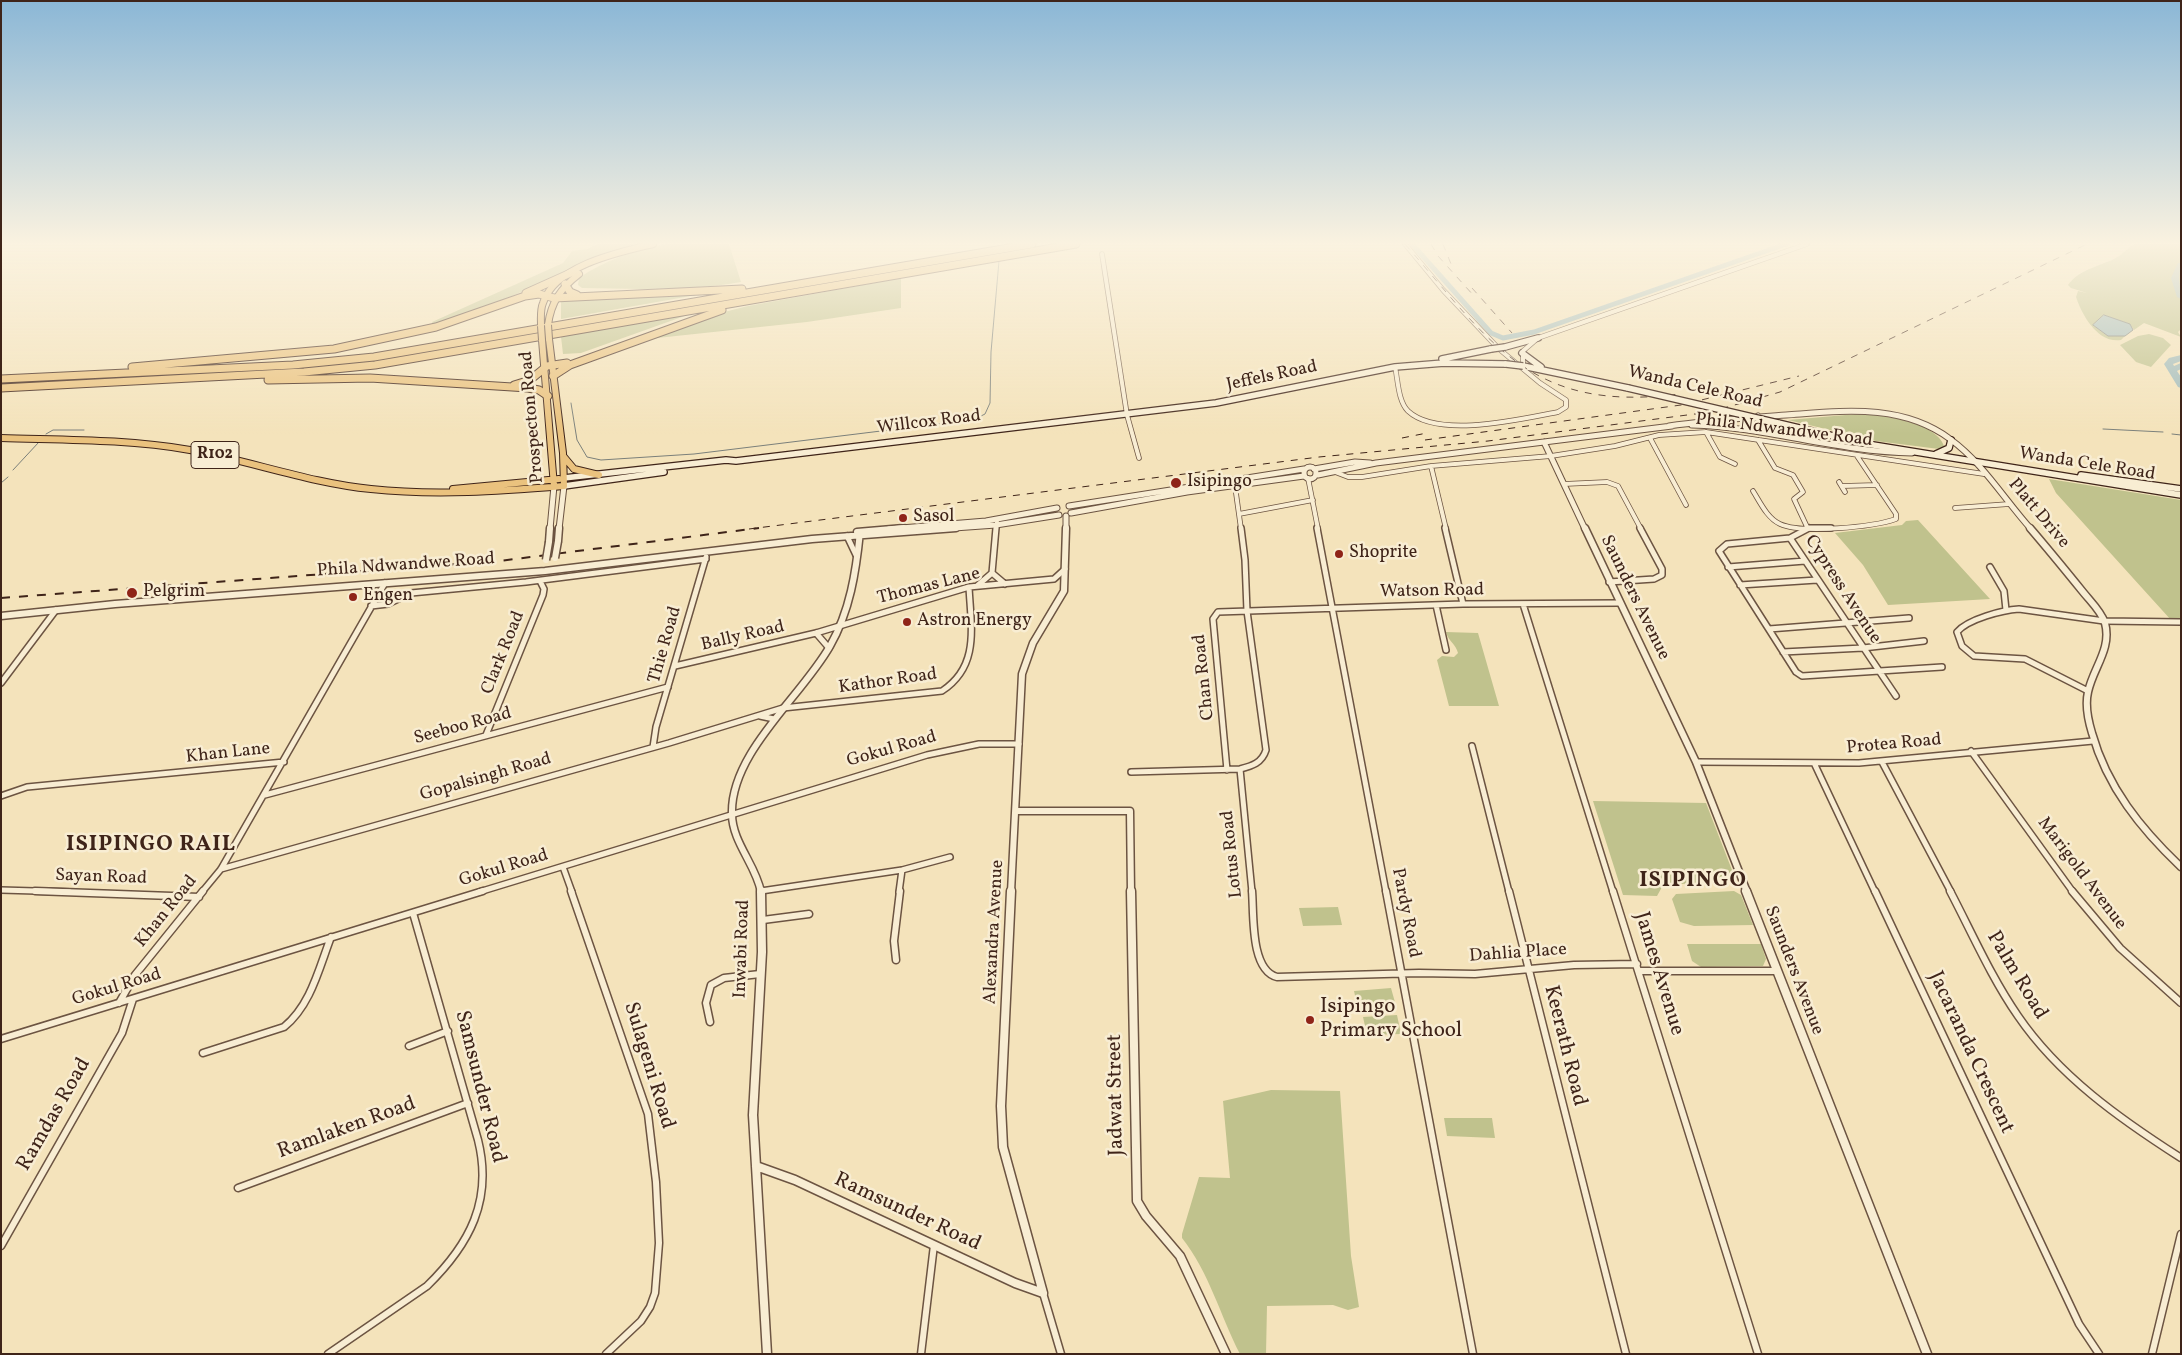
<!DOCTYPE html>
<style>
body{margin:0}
#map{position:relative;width:2182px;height:1355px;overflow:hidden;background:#f4e3bb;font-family:Vollkorn,serif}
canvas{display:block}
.frame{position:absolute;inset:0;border:2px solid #3f2419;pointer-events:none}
</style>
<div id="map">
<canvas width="2182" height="1355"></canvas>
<div class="frame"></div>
</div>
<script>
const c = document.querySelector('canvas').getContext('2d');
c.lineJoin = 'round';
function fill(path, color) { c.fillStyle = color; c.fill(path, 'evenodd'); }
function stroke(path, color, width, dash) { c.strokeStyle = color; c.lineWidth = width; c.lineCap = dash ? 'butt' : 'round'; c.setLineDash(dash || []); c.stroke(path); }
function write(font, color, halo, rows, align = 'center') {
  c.font = font + ' Vollkorn,serif'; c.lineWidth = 5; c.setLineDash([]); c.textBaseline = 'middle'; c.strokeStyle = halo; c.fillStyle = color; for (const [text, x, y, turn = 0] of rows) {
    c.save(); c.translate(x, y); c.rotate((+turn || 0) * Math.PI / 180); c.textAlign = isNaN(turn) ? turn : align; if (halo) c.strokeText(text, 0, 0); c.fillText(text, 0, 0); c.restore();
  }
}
fill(new Path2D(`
 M599,244H635L608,253L490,306L433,325L432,322L563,263L572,251L587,249Z
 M666,244H729L741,282C689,291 635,289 582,288L578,285L579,278C605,260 635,250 666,244Z
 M2135,244H2181V329L2178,332L2181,337L2144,323L2134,330L2130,324L2104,315L2093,325L2108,336H2125L2121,340C2098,344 2082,315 2076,297L2078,291L2087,293L2071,288L2068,285C2080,268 2103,266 2119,256C2125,252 2128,247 2135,244Z
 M901,278V308L807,322L648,339L716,314L748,306Z
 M708,293L561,319V300Z
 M693,313L581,353L563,354L561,337Z
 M2149,334L2163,338L2171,345L2151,367L2136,362L2120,345L2138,336Z
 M1857,414C1879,414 1937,422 1944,446L1939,449L1876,441L1788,420Z
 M2049,479L2181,500V620H2171L2056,493Z
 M1918,520L1990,599L1888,605L1863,565L1835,533L1902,525L1906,521Z
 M1446,632L1478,633L1499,706H1449L1437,660L1442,656L1454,657L1458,653C1456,644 1448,641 1446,632Z
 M1593,801L1706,803L1737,883L1671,884L1662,887L1657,896L1623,895Z
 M1734,891L1741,895L1753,925L1694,926L1680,922L1672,899L1676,894Z
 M1338,907L1342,925L1303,926L1299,908Z
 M1687,944H1761L1766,959L1763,966L1701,967L1692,961Z
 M1391,988L1396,1006L1358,1009L1354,991Z
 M1397,1015L1401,1034L1367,1035L1363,1017Z
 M1271,1090L1340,1091L1351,1256L1359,1307L1348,1310L1333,1305L1267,1306L1266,1354H1240C1220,1315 1209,1272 1182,1238V1234L1199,1177L1230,1178L1223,1101Z
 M1444,1118H1492L1495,1138L1447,1136Z`), '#c0c28d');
const water = new Path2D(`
 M2104,315L2130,324L2133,330L2125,336H2108L2093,325Z`);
fill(water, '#a1bbbb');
stroke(water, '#7a7f7a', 1);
stroke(new Path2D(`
 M571,403L577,440L587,457L601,460L694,454L946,423L981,416L985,414L990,403L991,352L999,261
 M2103,429L2163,432
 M46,434L53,430H84
 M2172,434L2181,435
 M13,470L39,442
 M1,483L8,477`), '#7a7f7a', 1);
stroke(new Path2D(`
 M1412,244L1491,333L1503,338L1534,332L1786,244`), '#a1bbbb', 5);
fill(new Path2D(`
 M2178,263H2181L2179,278L2181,299L2177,297L2171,278Z
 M2181,355V361L2173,364L2174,366L2181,363V369L2177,371L2181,377V388L2178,387L2164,364L2169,358Z`), '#a1bbbb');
const minorFar2 = new Path2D(`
 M1102,254L1127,415L1139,458
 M1523,366V351L1538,338L1807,244
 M1395,367C1398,380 1398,401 1408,411C1438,439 1521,419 1558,412L1566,407V400L1540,383L1499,349L1443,290L1405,244
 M1706,432L1720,457L1735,464
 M1650,438L1686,505
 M1758,440L1775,468L1793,475L1803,492L1794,499L1808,529
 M1431,466L1446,529
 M1335,472L1348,477H1362L1431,466L1551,456L1615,446L1659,435L1706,432L1984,474
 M1308,478L1318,529
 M1839,482L1845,492
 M1564,484L1607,482L1618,486L1641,529
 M1235,486L1241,529
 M1842,486L1877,485
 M1753,491C1760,502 1767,518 1780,524C1802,534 1873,527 1896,519V514L1857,456
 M1955,508L2009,504
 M1239,514L1313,500
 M996,529L997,522`);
const minorFar1 = new Path2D(`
 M1317,528L1386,892
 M1445,528L1463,604
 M1807,528H1831
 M1809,528L1790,538L1896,696
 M847,536L856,555
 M1790,538L1727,544L1719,551L1796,672L1802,676L1942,667
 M1728,567L1805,561
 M1990,567L2004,591L2006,610
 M992,573L1005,584
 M1609,582L1654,579L1662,575V569L1640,528
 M1740,585L1817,580
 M977,586L992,573L996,528
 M1523,604L1613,892
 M1436,605L1446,650
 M371,606L388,604L411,593L526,582L706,559
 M1769,629L1909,618
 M816,633L829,648
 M1783,652L1863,648L1924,641
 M675,666L816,633L969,587L1054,579L1065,569
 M1,683L56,610
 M2088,691L2025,659L1974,656L1962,646L1957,632C1968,619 2003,610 2019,609L2104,621L2181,622
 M760,716L774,719
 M486,735L543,595L544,589L540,581
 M1472,746L1509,892
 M653,747L656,727L706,557
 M1971,751L2073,892
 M1696,762L1859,763L2093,741
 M1882,762L1951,892
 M1815,765L1875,892
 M1240,769L1252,892
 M1227,770L1213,619L1218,612L1463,604L1619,603
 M1131,772L1240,769C1252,766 1262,763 1266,750L1247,611L1245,560L1241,528
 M265,795L668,687
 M1,796L27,787L284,762
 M563,867L572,892
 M221,869L669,743L783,708L942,691C980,666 971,627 969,587
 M1,890L70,892
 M761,891L902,870L950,857
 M202,892L221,869L385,583
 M479,892L927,755L979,744H1019
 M899,892L902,870`);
const minor = new Path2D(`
 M35,891L199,897
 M571,891L648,1114L656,1182L659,1243L655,1293L650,1307L641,1321L606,1354
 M1252,891C1254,914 1250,970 1277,977L1419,973L1475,974L1574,965L1637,964
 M1386,891L1473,1354
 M1509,891L1626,1354
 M1613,891L1758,1354
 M1875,891L2079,1324L2099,1354
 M1950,891C1972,933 1991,977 2018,1016C2059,1076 2120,1119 2181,1158
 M2072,891L2120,948L2181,1003
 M763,920L809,914
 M896,960L894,941L900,891
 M1639,971H1777
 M119,1003L135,975L203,891
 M710,1022L706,1003L711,985L724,978L760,974
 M1,1039L483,891
 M409,1046L448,1031
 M203,1053L284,1027C311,1005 319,968 331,937
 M238,1188L468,1103
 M1,1246L122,1033L133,999
 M1043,1293L1061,1354
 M328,1354L427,1286C470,1244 493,1200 478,1140L413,913
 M921,1354L934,1245
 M2152,1354L2181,1234`);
const tertiaryFar2 = new Path2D(`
 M1692,425C1766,427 1837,452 1912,453
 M1669,426C1708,420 1747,418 1786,415C1843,411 1901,403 1950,439C1983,463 2004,499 2031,529
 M1741,429L1758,416
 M1544,442L1585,529
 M1304 473a6 6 0 1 1 12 0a6 6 0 1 1-12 0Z
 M1314,469L1355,462L1370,463
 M1318,475L1376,463L1672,426
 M1069,506L1304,469
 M1071,513L1187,492L1304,476
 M550,529L554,486
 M559,529L564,486
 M889,529L986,521L1057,508
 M940,529L996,525L1059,515
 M1066,529V516`);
const tertiaryFar1 = new Path2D(`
 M1585,528L1696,762L1747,892
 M2030,528C2048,549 2066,571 2083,592C2091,602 2101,611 2105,623C2112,649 2093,668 2088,692C2085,705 2088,720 2092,733C2107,787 2141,829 2181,867
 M857,532L904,528
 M558,541L559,528
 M549,542L550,528
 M1,616L115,604L545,571L812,539L956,528
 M1016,811H1130L1131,892
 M761,892C756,865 732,842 732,814C730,753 802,696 830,646C850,611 856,572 860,532
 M1011,892L1022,674L1033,643L1064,591L1066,528`);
const tertiary = new Path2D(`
 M761,891L762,952L753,1115L767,1354
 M1011,891L1001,1106L1003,1147L1043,1293
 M1131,891L1137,1201L1146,1216L1180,1256L1226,1354
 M1746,891L1927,1354
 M756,1166L795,1180L1015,1283L1043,1293`);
const secondary = new Path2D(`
 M1505,347L1538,338
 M1522,353L1541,367
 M1442,359L1491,349
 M1523,366L1628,388
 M1778,423L1867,444L2181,495
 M1936,454L1949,448L1951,440
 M2081,475L2181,489
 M564,478L726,460L736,461L1216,403L1395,367L1444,363L1506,364
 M564,486L664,472`);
const primary = new Path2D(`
 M548,325C551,302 561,288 579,274
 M541,326C541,318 540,310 543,303C555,265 620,252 653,244
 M542,340L554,486
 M1,438C64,440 127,439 190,450C251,461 310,483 371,489C436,496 500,491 564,486L563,453L549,339
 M564,457L574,469L599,475
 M453,489L559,479`);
const motorway = new Path2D(`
 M565,284L570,292L577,295
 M526,293L575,271
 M132,367L334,349L436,327L525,296L539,294L554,298L742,289
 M553,376L570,365L722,310
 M1,379L293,365L374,357L1032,244
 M268,380L370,378L528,388L539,390L548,396
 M514,385L530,380L547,366L567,363
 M1,388L304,372L375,365L1076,244`);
stroke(minorFar2, '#6c5442', 5.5);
stroke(minorFar1, '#6c5442', 8);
stroke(minor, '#6c5442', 9);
stroke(tertiaryFar2, '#6c5442', 7);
stroke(tertiaryFar1, '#6c5442', 9);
stroke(tertiary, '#6c5442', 11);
stroke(secondary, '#3f2419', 8);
stroke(primary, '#3f2419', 8);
stroke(motorway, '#3f2419', 9);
stroke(minorFar2, '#f8edd3', 4);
stroke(minorFar1, '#f8edd3', 5);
stroke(minor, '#f8edd3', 6);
stroke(tertiaryFar2, '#f8edd3', 5);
stroke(tertiaryFar1, '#f8edd3', 6);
stroke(tertiary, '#f8edd3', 8);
stroke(secondary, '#f8edd3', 5.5);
stroke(primary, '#eac27e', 6);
stroke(motorway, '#eac27e', 7);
stroke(new Path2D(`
 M1405,244C1493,345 1531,413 1680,394
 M1431,244L1438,256L1474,296
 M1443,244L1451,264
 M1472,288L1512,333
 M1402,438L1427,433
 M1425,440L1681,405L1799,376
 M749,529L1319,457L1488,441L1710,412L1780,392L2087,244`), '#3f2419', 1, [7, 7]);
stroke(new Path2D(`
 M1,598L499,561L759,528`), '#3f2419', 2, [9, 9]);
const tertiaryBridge = new Path2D(`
 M555,558L558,541
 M546,560L549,542`);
const secondaryBridge = new Path2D(`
 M1491,349L1505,347
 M1506,364L1523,366
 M1628,388L1778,423`);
const primaryBridge = new Path2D(`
 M548,325L549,339
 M541,326L542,340`);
stroke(tertiaryBridge, '#6c5442', 9, []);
stroke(secondaryBridge, '#3f2419', 8, []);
stroke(primaryBridge, '#3f2419', 8, []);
stroke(tertiaryBridge, '#f8edd3', 6);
stroke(secondaryBridge, '#f8edd3', 5.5);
stroke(primaryBridge, '#eac27e', 6);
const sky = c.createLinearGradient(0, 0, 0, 434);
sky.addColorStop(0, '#8bb7d6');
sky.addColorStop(0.56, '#faf2e0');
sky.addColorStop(1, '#faf2e000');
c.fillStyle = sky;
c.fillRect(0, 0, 2182, 434);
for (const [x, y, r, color] of [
 [1176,483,6,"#8f2418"],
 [903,518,5,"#8f2418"],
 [1339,554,5,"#8f2418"],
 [132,593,6,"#8f2418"],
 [353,597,5,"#8f2418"],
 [907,622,5,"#8f2418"],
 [1310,1020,5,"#8f2418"]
]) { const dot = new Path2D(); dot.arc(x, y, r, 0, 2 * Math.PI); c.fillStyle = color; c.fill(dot); stroke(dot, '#f8edd3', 2); }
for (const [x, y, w] of [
 [215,455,48]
]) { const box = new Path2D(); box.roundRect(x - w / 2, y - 13.5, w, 27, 4); c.fillStyle = '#f8edd3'; c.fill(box); stroke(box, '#3f2419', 1); }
write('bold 16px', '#3f2419', null, [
 ["R102",215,455]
]);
write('18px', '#3f2419', '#f8edd3', [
 ["Jeffels Road",1272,377,-12],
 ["Wanda Cele Road",1695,388,13],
 ["Prospecton Road",533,417,-95],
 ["Willcox Road",929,423,-7],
 ["Phila Ndwandwe Road",1784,431,7],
 ["Wanda Cele Road",2087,465,9],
 ["Platt Drive",2038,514,50],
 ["Phila Ndwandwe Road",406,566,-4],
 ["Thomas Lane",929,587,-14],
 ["Cypress Avenue",1842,590,57],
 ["Watson Road",1432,592,-1],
 ["Saunders Avenue",1634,598,64],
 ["Bally Road",743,637,-13],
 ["Thie Road",666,645,-74],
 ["Clark Road",504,653,-68],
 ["Chan Road",1205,677,-96],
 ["Kathor Road",888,682,-8],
 ["Seeboo Road",463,727,-15],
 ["Protea Road",1894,745,-5],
 ["Gokul Road",892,750,-16],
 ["Khan Lane",228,754,-6],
 ["Gopalsingh Road",486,778,-16],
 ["Lotus Road",1233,854,-96],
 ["Gokul Road",504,869,-17],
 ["Marigold Avenue",2081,874,53],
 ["Sayan Road",101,878,2],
 ["Khan Road",167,912,-51],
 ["Pardy Road",1405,913,79],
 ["Alexandra Avenue",995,932,-87],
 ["Inwabi Road",743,949,-88],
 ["Dahlia Place",1518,954,-4],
 ["Saunders Avenue",1793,971,69],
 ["Gokul Road",117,988,-17]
]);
write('18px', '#3f2419', '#f8edd3', [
 ["Isipingo",1187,483],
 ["Sasol",913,518],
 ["Shoprite",1349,554],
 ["Pelgrim",143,593],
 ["Engen",363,597],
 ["Astron Energy",917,622]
], 'left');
write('21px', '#3f2419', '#f8edd3', [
 ["James Avenue",1658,974,73],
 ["Palm Road",2016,976,59],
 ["Keerath Road",1564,1046,76],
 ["Jacaranda Crescent",1970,1053,65],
 ["Sulageni Road",648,1066,73],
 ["Samsunder Road",479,1087,76],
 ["Jadwat Street",1117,1095,-91],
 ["Ramdas Road",55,1115,-60],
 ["Ramlaken Road",347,1129,-20],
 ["Ramsunder Road",907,1213,25]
]);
write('21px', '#3f2419', '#f8edd3', [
 ["Isipingo",1320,1008],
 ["Primary School",1320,1032]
], 'left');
c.letterSpacing = '1px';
write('bold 22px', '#3f2419', '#f8edd3', [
 ["ISIPINGO RAIL",151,846],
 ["ISIPINGO",1693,882]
]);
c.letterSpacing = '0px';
</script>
